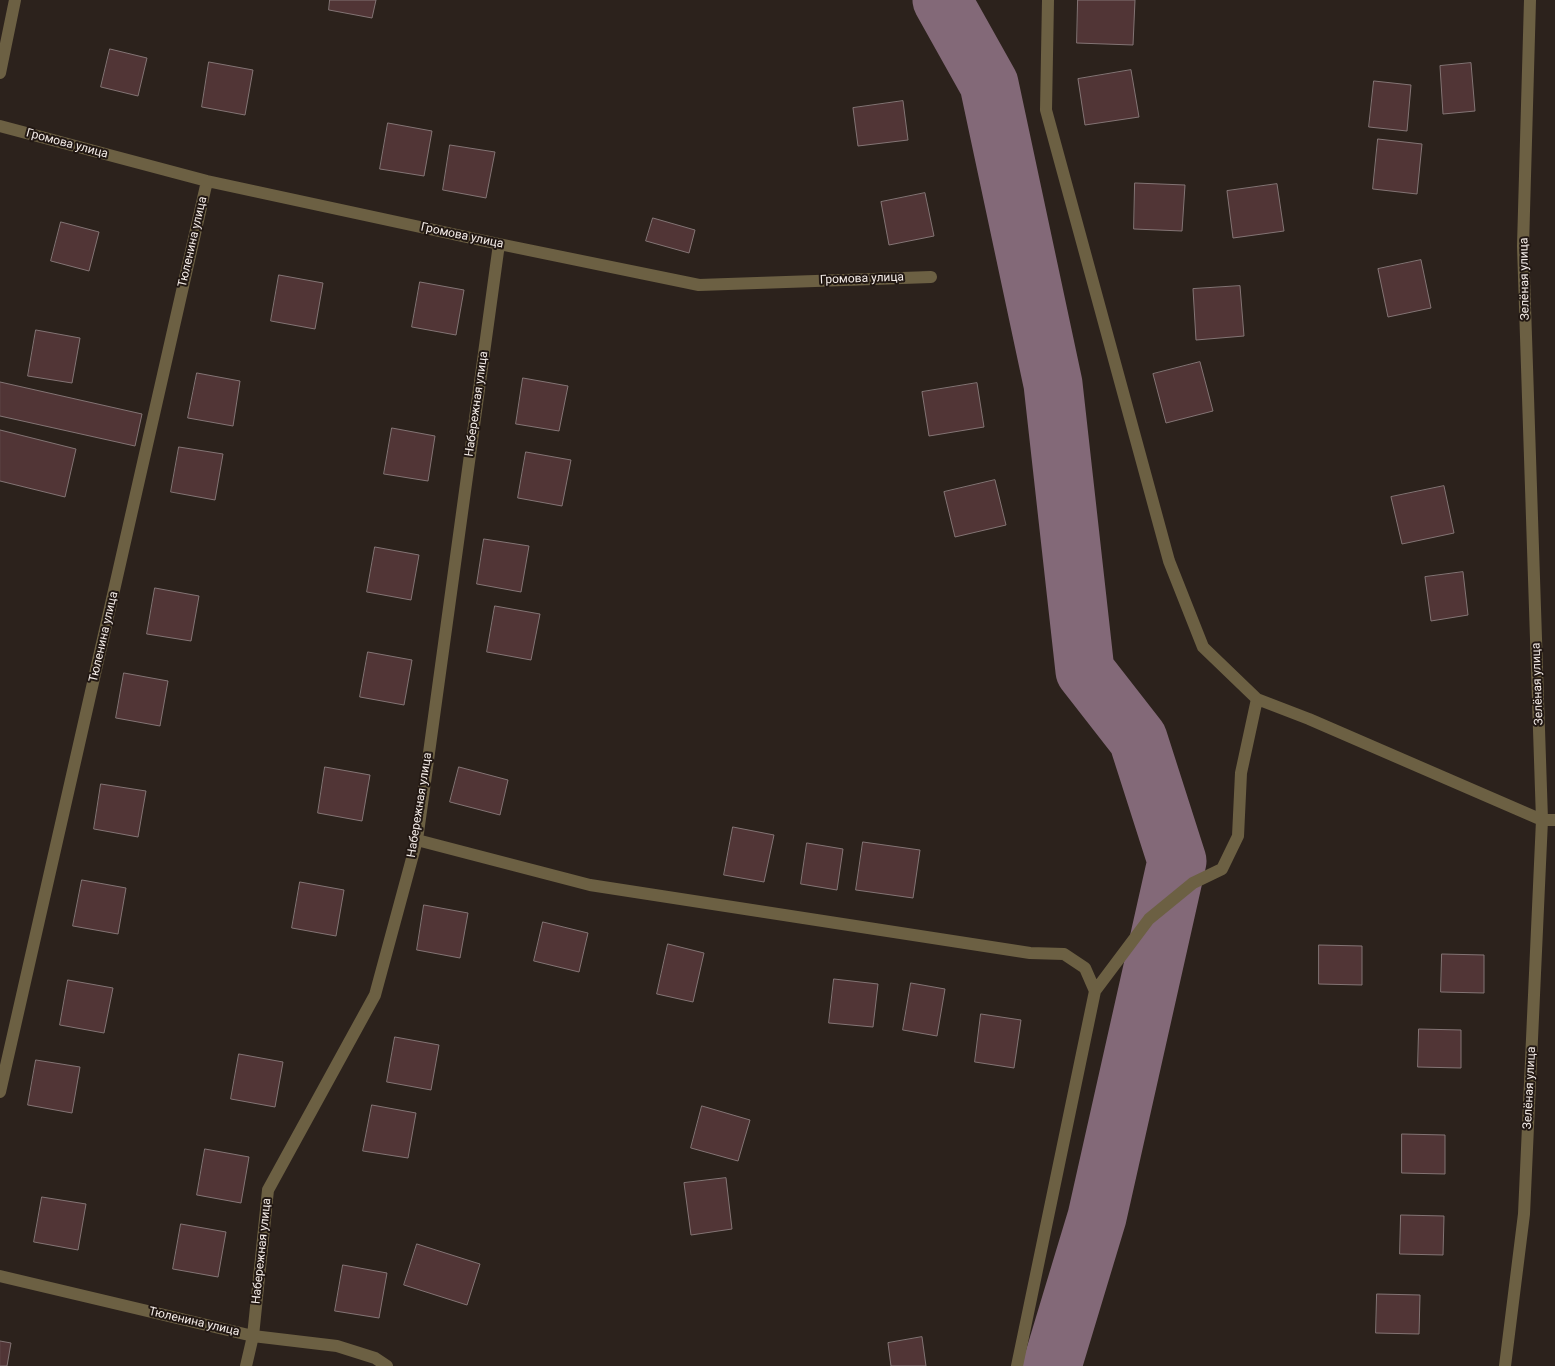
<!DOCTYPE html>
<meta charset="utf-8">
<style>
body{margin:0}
canvas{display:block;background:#2c221c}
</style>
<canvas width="1555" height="1366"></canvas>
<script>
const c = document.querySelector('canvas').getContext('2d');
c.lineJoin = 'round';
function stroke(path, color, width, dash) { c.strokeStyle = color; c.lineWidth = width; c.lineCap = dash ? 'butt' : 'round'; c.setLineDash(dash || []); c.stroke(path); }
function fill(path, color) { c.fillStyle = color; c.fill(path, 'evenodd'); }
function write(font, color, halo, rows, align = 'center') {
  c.font = font + ' Roboto,sans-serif'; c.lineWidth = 4; c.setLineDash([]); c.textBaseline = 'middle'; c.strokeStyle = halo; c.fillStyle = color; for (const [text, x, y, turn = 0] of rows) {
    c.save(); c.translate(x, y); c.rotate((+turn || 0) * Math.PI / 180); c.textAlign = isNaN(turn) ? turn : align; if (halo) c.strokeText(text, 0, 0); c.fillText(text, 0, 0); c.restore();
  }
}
stroke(new Path2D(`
 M942,0L989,84L1053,384L1085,671L1138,739L1177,861L1097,1217L1052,1366`), '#836978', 59);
const building = new Path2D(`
 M330,0H376L372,18L329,10Z
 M1078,0H1135L1133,45L1077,43Z
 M110,49L147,58L138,96L101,87Z
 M209,62L253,70L245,115L202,107Z
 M1471,63L1475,111L1443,114L1440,66Z
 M1131,70L1139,117L1085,125L1078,79Z
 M1374,81L1411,85L1407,131L1369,127Z
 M903,101L908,140L858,146L853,108Z
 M388,123L432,131L424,176L380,169Z
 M1378,139L1422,144L1417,194L1373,189Z
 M450,145L495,152L486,198L443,190Z
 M1135,183L1185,185L1182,231L1134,229Z
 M1277,184L1284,231L1233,238L1227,191Z
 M925,193L934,236L889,245L881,202Z
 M653,218L695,230L689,253L646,241Z
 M61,222L99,232L89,271L51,261Z
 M1421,260L1431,308L1388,317L1378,269Z
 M279,275L323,283L315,329L271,321Z
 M420,282L464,290L456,335L412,327Z
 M1240,286L1244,336L1196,340L1193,289Z
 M36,330L80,338L72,383L28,376Z
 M1200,362L1213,411L1166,423L1153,374Z
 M197,373L240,381L233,426L188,418Z
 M523,378L568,386L559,431L516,424Z
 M0,382L142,414L135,446L0,416Z
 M977,383L984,427L929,436L922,392Z
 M392,428L435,436L428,481L384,474Z
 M0,430L76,449L65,497L0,481Z
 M179,447L223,454L215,500L171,492Z
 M526,452L571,460L562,506L518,498Z
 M995,480L1006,525L955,537L944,492Z
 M1444,486L1454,533L1402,544L1391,497Z
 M484,539L529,546L521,592L477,584Z
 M375,547L419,555L411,600L367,592Z
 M1463,572L1468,615L1431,621L1425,577Z
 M155,588L199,596L191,641L147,634Z
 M495,606L540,614L531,660L487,652Z
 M368,652L412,660L404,705L360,697Z
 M124,673L168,681L160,726L116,718Z
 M325,767L370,775L362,821L318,813Z
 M459,767L508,780L500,815L450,802Z
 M101,784L146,791L138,837L94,829Z
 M733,827L774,835L764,882L724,875Z
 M863,842L920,850L913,898L856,890Z
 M807,843L843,849L837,890L801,884Z
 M82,880L126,888L118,934L73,926Z
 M300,882L344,890L336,936L292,928Z
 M424,905L468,913L460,958L417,950Z
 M543,922L588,933L579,972L534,961Z
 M668,944L704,953L693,1002L657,994Z
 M1319,945L1362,946V985L1319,984Z
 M1442,954L1484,955V993L1441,992Z
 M834,979L878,984L873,1027L829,1023Z
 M68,980L113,988L104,1033L60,1025Z
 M911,983L945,989L937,1036L903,1030Z
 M981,1014L1021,1020L1014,1068L975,1062Z
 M1419,1029L1461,1030V1068L1418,1067Z
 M395,1037L439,1045L431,1090L387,1082Z
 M239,1054L283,1062L275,1107L231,1099Z
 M36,1060L80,1067L72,1113L28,1105Z
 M372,1105L416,1113L408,1158L363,1151Z
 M702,1106L750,1120L738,1161L691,1148Z
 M1402,1134L1445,1135V1174L1402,1173Z
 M205,1149L249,1157L241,1203L197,1195Z
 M726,1178L732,1229L691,1235L684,1183Z
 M42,1197L86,1204L78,1250L34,1242Z
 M1401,1215L1444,1216L1443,1255L1400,1254Z
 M181,1224L226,1232L218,1277L173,1269Z
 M417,1244L480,1264L467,1305L404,1285Z
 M343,1265L387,1273L379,1318L335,1311Z
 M1377,1294L1420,1295L1419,1334L1376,1333Z
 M922,1337L926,1366H891L888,1343Z
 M0,1341L11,1343L7,1366H0Z`);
fill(building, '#513536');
stroke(building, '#837474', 1);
stroke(new Path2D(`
 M1048,0L1046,110L1169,561L1203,647L1257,699L1309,719L1542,820H1555
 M0,73L15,0
 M0,126L207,181L499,244L699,285L931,277
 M417,840L590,885L1030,953L1064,954L1085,968L1095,991L1017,1366
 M1095,991L1149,919L1193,883L1222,869L1238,836L1241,773L1257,699
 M0,1092L207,181
 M0,1276L253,1336L337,1346L375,1358L387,1366
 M246,1366L253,1336L268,1190L375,995L417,840L499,244
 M1505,1366L1524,1214L1542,820L1523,246L1530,0`), '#6c6043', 12);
write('12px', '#f4ece8', '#221813', [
 ["Громова улица",67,144,15],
 ["Громова улица",462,236,12],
 ["Тюленина улица",193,242,-77],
 ["Громова улица",862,279,-2],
 ["Зелёная улица",1525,279,-91],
 ["Набережная улица",477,404,-82],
 ["Тюленина улица",104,637,-77],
 ["Зелёная улица",1538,684,-92],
 ["Набережная улица",420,805,-81],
 ["Зелёная улица",1530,1088,-87],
 ["Набережная улица",262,1251,-84],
 ["Тюленина улица",194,1322,13]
]);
</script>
